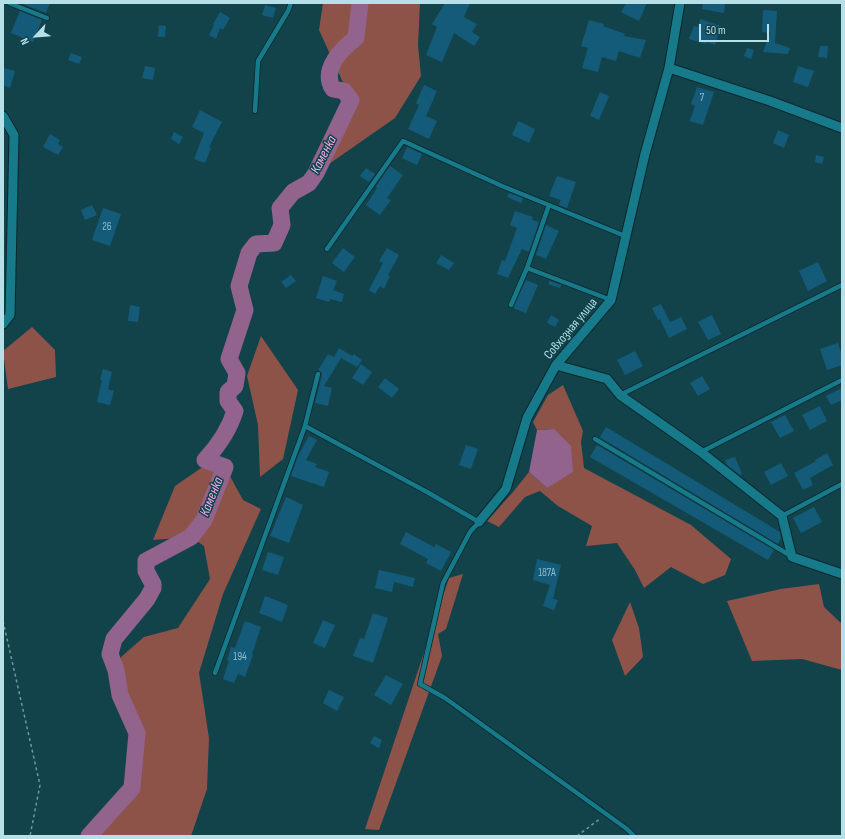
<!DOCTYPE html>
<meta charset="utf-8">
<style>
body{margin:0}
#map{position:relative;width:845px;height:839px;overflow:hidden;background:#12434b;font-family:"Sofia Sans Condensed",sans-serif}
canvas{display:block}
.frame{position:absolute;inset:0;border:4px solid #b7dfe7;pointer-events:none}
.north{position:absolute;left:16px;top:16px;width:40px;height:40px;-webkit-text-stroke:3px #12434b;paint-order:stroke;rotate:244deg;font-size:11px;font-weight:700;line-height:16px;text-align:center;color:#b7dfe7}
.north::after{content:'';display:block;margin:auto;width:14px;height:18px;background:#b7dfe7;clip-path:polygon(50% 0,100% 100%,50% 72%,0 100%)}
.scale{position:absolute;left:699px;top:24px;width:70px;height:18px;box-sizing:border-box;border:2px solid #b7dfe7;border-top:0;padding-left:5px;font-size:12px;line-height:14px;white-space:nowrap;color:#b7dfe7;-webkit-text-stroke:3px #12434b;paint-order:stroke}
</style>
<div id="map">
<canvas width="845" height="839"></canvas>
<div class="frame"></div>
<div class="north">N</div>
<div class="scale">50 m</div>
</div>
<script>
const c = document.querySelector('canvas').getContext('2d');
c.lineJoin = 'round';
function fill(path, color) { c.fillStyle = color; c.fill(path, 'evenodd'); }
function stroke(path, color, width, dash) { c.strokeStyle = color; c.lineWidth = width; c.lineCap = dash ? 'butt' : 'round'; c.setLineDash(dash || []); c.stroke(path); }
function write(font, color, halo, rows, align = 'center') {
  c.font = font + ' "Sofia Sans Condensed",sans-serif'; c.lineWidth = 3; c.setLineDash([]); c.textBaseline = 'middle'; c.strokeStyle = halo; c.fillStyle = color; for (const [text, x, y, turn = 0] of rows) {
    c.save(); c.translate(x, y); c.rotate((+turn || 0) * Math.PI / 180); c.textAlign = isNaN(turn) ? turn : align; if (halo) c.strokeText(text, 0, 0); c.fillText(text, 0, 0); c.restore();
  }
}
fill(new Path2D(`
 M323,3H420L418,45L421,76L395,118L316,173L351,100L319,30Z
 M32,327L55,350L56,377L8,389L3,351Z
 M261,336L298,390L283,459L260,477L258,425L247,376Z
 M563,385L583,431L581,442L584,468L691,525L731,559L725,575L703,584L671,567L644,588L635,570L617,543L586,546L592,526L558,506L540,491L525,497L499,527L487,521L513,492L529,472L547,488L554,429L537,430L533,422L548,395Z
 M207,464L225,467L243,500L261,509L223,594L199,673L209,738L207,789L191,836H100L103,825L132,788L137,733L120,695L121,657L144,637L178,628L210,579L204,546L191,537L153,540L175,486Z
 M463,574L446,629L438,634L442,656L379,830L365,829L449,578Z
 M819,584L824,607L842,624V670L802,659L752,661L727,601L781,589Z
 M630,602L639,628L643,657L625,676L612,640Z`), '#8e5348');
fill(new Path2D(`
 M554,429L571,446L573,472L547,488L529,472L537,430Z`), '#92638c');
stroke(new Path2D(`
 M89,836L132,788L137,733L120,695L116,670L110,654L114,639L147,599L153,588V584L146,571V561L191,537L204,520L225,467L205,460C219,445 229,430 235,411L228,401V392L235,386L237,373L229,359L245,310L239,286L249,253L256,244L274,243L282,225L280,208L293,192L309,183L316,173L351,100L344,91L333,89C321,70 341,49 356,38L360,3`), '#92638c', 17);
fill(new Path2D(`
 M23,3H50L46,13L23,4Z
 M445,3H470L464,17L477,24L472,32L480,37L474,46L454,33L442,62L426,55L437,27L432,24Z
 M626,3H647L639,21L621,12Z
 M703,3H725L724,13L702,9Z
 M265,5L276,8L273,18L262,15Z
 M763,10L777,11L775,43L790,48L788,54L763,52L770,33L762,32Z
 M20,11L42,20L33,42L11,33Z
 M220,12L230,18L223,30L220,28L216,39L209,35L214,25L213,24Z
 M700,19L721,26L715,45L707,42L706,44L689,39L694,26L698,27Z
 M589,20L604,24L603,26L625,34L624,36L646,40L640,58L619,51L616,61L602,57L598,72L582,68L588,48L581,46Z
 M159,25L166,26L165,37H158Z
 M820,46H828L827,58L818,57Z
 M747,48L754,50L751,59L744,56Z
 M71,53L82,57L79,64L68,60Z
 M145,66L155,68L153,80L142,78Z
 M798,66L814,71L808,87L793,82Z
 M3,68L15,71L10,88L3,85Z
 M424,85L437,91L426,116L437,121L429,139L408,129L419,105L416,103Z
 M697,87L714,92L703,125L690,121L695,106L691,104Z
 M600,92L609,96L599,120L590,116Z
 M200,110L222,122L209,147L211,148L205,163L194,159L204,133L192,127Z
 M518,121L535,129L529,143L512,135Z
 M778,130L789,135L784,148L773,143Z
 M174,132L183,137L179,144L171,139Z
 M50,134L60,140L58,144L63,147L58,155L43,147Z
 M407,147L422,154L417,165L402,158Z
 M816,155L824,157L822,164L815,162Z
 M390,166L403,175L387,198L391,200L380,215L366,205L377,188L376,186Z
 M366,168L375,174L369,182L360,176Z
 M557,176L576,182L567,208L559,205L561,200L549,196Z
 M509,193L523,198L521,203L507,197Z
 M92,205L97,215L85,220L81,210Z
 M103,208L121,214L110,246L92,240Z
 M515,211L533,217L532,220L539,222L529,252L522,249L508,278L497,274L502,260L505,261L517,228L510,225Z
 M546,225L559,231L546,259L536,255Z
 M343,248L355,257L344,272L332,263Z
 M387,248L399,255L388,275L390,276L384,289L380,286L375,294L369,290L383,263L379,261Z
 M441,255L454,263L449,270L436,263Z
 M818,262L827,281L808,291L799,271Z
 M291,275L296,281L286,288L281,282Z
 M323,276L337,281L333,290L344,294L342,302L330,299L329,302L316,298Z
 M526,280L538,285L526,313L513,308Z
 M550,281L561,285L560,288L548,284Z
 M661,304L670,322L681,317L687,329L669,338L660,319L658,320L652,308Z
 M130,305L140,307L138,322L128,321Z
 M551,315L559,320L555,327L547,323Z
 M712,315L721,334L708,340L698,322Z
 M838,343L842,356V365L827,370L820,349Z
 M339,348L352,356L354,354L362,360L357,367L341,358L324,386L332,388L328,406L315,403L322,375L321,372L318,370L328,354L334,357Z
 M635,351L643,366L625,375L617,360Z
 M361,364L372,372L363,385L352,378Z
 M103,369L112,372L108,389L114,391L110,405L97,402L102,380H100Z
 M702,376L710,389L698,396L690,383Z
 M385,378L399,389L392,398L378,387Z
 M842,388V400L831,405L826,396Z
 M820,406L827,421L810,430L802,415Z
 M785,415L794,431L780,438L771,422Z
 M606,427L780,532L781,538L778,544L601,438L600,437Z
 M309,436L317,440L306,460L317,464L315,467L329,472L324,487L291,476L298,456Z
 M466,445L478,449L471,469L459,465Z
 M597,445L774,550L768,560L590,457Z
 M827,453L833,465L810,478L813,485L803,490L794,473L816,461L815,460Z
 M735,457L742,474L740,475L727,465L725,460Z
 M781,463L788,476L771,485L764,472Z
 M286,497L303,505L289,543L270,536Z
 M814,507L822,522L801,533L793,518Z
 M406,532L434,547L436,544L451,552L441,571L426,563L428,559L400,544Z
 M268,552L284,557L278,575L262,570Z
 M537,559L561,565L553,599L558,600L554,610L543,606L550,585L533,580Z
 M379,570L415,578L413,587L394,582L392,592L375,588Z
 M265,596L288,605L282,622L259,613Z
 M373,613L388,618L373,663L353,656L360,638L364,639Z
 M323,620L335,625L325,648L313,643Z
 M245,621L261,627L252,654L253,655L245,677L238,674L234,683L223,679L229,661L227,660L231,647L235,648Z
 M386,675L403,684L391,705L374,695Z
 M329,690L344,697L337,711L323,703Z
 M374,736L382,740L379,748L370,743Z`), '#145b79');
const service = new Path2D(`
 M9,3L47,18
 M255,111L258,61L288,11L291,3
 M327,249L403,141L502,186L625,236
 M527,268L611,300
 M511,305L527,268L549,205
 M620,395L842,285
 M305,426L318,374
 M595,439L791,556
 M701,452L842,380
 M782,516L842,484
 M215,673L305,426L427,492L479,522L470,532L443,583L420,684L445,698L627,829L634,836`);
const minor = new Path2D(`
 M669,68L770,101L842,128
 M3,116L14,135L10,315L3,324
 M556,365L607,379L620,395L701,452L782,516L792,557L842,574
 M479,522L506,489L527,418L556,365L611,300L645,154L669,68L680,3`);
stroke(service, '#0a272c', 6);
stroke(minor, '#0a272c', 11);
stroke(new Path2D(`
 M3,621L40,785L30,836
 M577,836L601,818`), '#6c98a0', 1.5, [3, 3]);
stroke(service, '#177a8a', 4.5);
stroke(minor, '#177a8a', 9);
write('11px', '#8ebecc', null, [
 ["7",702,98],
 ["26",107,227],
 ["187А",547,573],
 ["194",240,657]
]);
write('13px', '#b7dfe7', '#12434b', [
 ["Совхозная улица",571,329,-50]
]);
write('italic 14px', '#f4aeeb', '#12434b', [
 ["Каменка",324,155,-63],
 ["Каменка",212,497,-68]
]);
</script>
